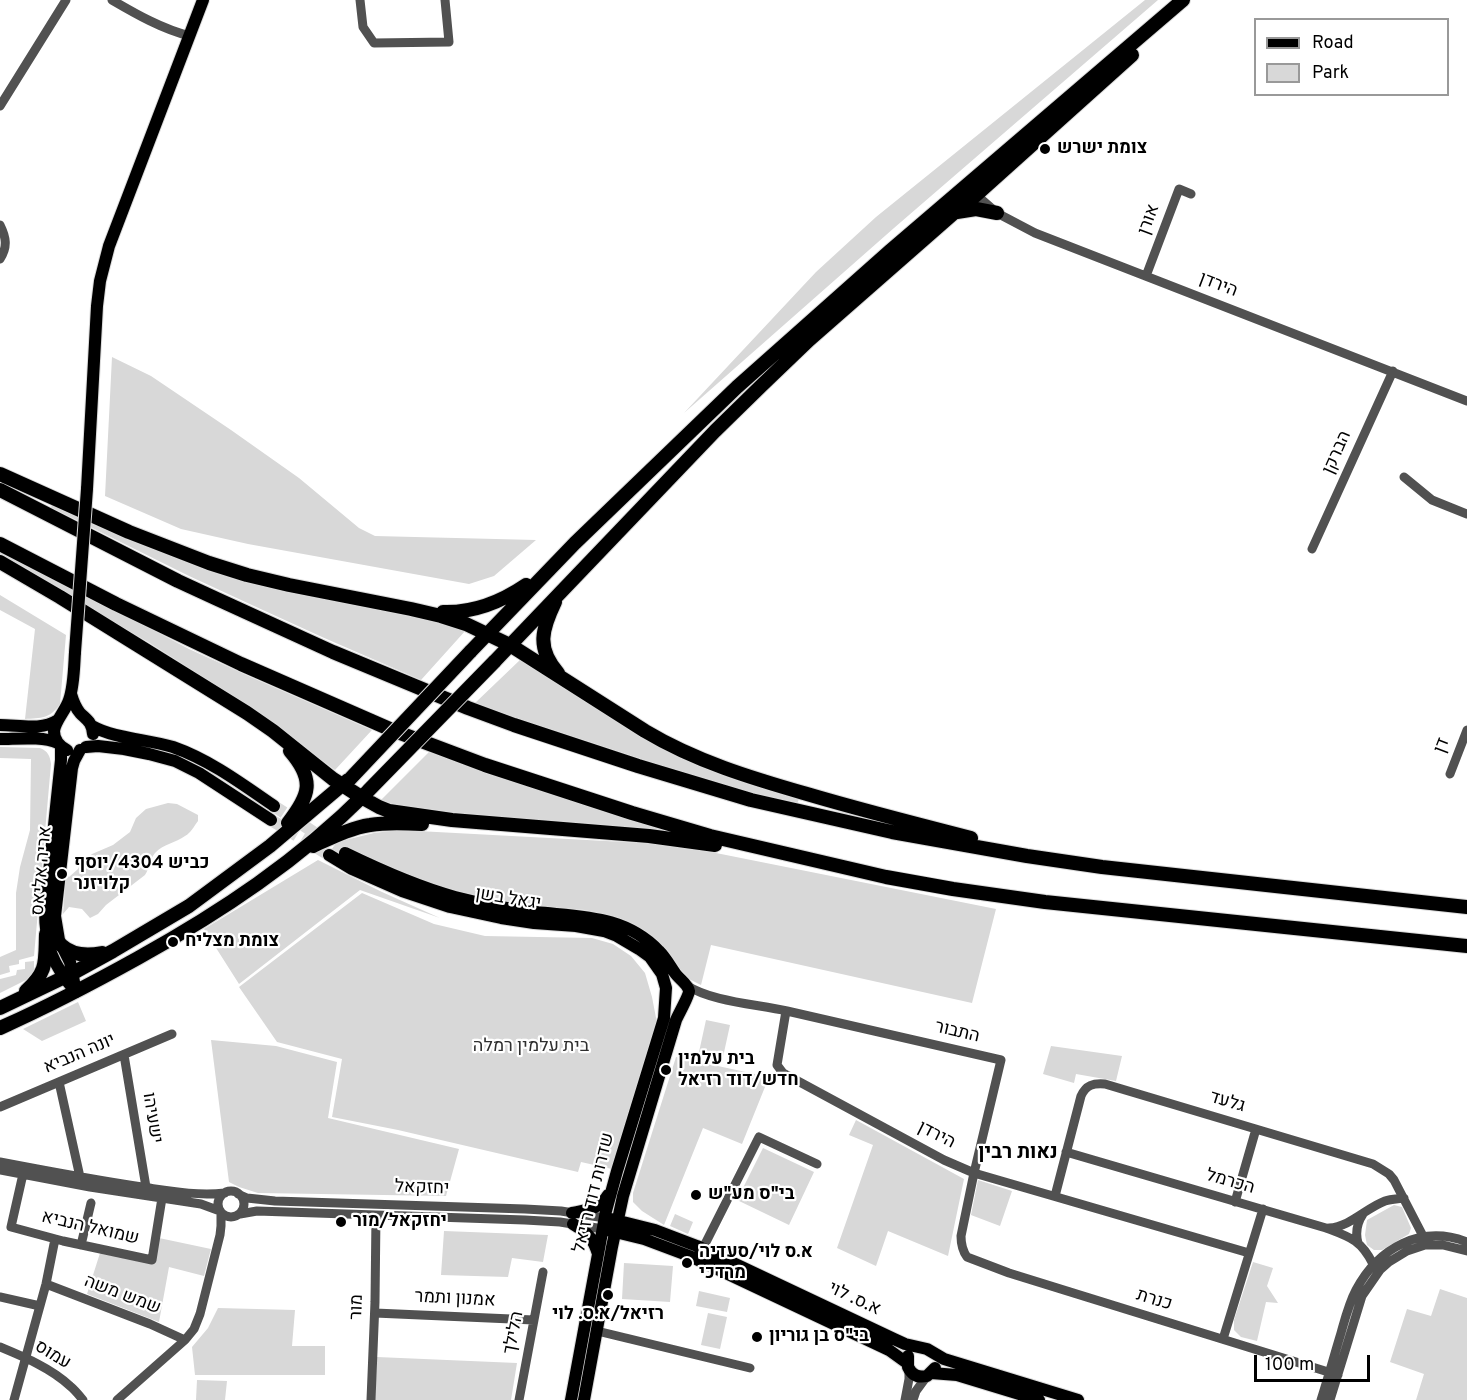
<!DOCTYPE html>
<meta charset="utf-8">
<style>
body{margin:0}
#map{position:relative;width:1467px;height:1400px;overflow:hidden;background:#fff;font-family:Overpass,sans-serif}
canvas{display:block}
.legend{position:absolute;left:1254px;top:18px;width:195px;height:78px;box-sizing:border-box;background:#fff;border:2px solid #999;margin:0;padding:8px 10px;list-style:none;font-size:18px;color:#000}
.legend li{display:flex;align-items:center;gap:12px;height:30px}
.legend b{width:30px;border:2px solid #999}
.scale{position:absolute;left:1254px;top:1355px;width:116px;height:27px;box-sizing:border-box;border:3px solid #000;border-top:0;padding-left:8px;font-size:18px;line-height:21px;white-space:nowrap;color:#000;-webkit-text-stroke:4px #fff;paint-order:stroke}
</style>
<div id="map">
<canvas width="1467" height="1400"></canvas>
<ul class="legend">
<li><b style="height:8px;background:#000"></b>Road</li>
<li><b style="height:16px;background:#d8d8d8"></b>Park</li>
</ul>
<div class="scale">100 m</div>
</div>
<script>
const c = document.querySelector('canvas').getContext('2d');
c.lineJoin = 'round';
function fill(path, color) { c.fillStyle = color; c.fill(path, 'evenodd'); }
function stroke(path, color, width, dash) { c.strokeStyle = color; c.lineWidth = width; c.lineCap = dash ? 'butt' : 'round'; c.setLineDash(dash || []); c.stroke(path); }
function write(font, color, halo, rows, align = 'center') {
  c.font = font + ' Overpass,Heebo,sans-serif'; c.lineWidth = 4.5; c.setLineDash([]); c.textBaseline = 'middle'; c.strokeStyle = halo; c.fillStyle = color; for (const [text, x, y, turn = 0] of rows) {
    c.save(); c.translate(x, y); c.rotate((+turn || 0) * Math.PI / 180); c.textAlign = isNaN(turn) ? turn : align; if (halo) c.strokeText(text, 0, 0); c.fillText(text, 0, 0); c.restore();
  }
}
fill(new Path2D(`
 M1145,0H1158L894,228L684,413L816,272L876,217Z
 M112,357L151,376L231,430L299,478L359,528L375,536L536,540L494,576L469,584L248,544L181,529L105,496Z
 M54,505L134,538L466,630L421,680L322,637L254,606L189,576L50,507Z
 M0,549L189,649L253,678L372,730L335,770L214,684L148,642L0,557Z
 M0,595L66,635L60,704C50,719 41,718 25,719L35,629L0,610Z
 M521,659L667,750L800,797L796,806L684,773L474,704Z
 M0,747L40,748C48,751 50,756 51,764L34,956L19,960V964L9,966L10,972L0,975V957L16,950V893L20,867L30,830L31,759L0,758Z
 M429,752L655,824L659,833L413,809L395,805L381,800Z
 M168,803L177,804L198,815V821C194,826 191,833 185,836C176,843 163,844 155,853C149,860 150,868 145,875L106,905L98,914L90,918L82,909L69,907L63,914L66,873L69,877L78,869L80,863L92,854L113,845L130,832L136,818L146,809Z
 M399,830L662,844L706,851L996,909L972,1003L711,945L701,985L679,974L609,916L585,910L503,903L426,883L350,849L337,842L374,833Z
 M318,860L382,892L440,918L360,890L239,984L204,929Z
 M362,893L434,924L485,936L592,938L613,944L631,956L645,973L652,997L657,1023L612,1169L581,1162L578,1172L398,1130L332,1117L342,1059L277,1042L239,987Z
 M34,961V972L28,979L0,993V979L16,975L17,970L25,969V962Z
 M78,1002L86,1021L42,1041L23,1029Z
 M706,1020L730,1025L723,1057L699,1052Z
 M211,1040L276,1046L337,1062L328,1118L459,1149L446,1196L258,1193L239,1187L229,1182Z
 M1051,1046L1122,1056L1116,1081L1076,1074L1074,1083L1043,1074Z
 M676,1057L769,1077L742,1144L703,1128L664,1225L642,1211L633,1202V1193Z
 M856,1120L964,1179L948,1256L888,1231L876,1266L837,1248L873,1145L849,1135Z
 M763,1148L814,1172L789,1225L737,1200Z
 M978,1180L1012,1191L1000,1226L971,1215Z
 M1394,1205L1402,1207L1411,1228L1409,1234L1382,1250H1374L1367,1245L1365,1235L1367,1220Z
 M675,1214L693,1222L688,1234L670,1226Z
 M444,1231L548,1235L543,1262L512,1258L508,1277L441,1275Z
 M159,1238L211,1249L204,1276L169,1267L159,1322L87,1294L100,1253L154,1264Z
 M1253,1262L1273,1268L1267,1286L1278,1303L1266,1302L1257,1341L1241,1337L1234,1330V1320Z
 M624,1263L673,1266L670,1302L622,1299Z
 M1440,1289L1467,1298V1400H1416L1424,1374L1390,1362L1407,1309L1431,1316Z
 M699,1291L730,1298L727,1312L696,1306Z
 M218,1308L295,1310L292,1346H325V1375H195L192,1347L208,1328Z
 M708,1313L727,1317L720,1349L701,1345Z
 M377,1357L517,1363L511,1400H375Z
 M197,1380L227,1381L225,1400H196Z`), '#d8d8d8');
stroke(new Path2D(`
 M274,806L345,853
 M271,820L329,855`), '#d9d9d9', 12, [12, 6]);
const major = new Path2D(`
 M87,489L97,306L100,281L109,246L203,0
 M71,694C73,701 75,707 80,713C87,720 92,722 93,734
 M0,725C19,725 41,731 58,720
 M92,726C115,739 147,739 173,747C210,760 242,784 274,806
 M0,739C17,739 42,736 58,743
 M61,746V760L45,910C45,946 52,964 76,992
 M86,747L98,746L124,749L149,754L175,761L199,773L271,820
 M67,750C59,746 54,740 54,731C55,721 66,710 69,700C74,686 74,668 75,652
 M345,853C380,870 418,887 455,897C482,904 509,909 536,912C581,917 625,915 659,951C666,958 670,966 675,973C679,979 688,984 689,991C689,996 679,1013 676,1020L623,1196L612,1247L584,1400
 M329,855L352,869L402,891L450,907L501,918L534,923L576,926L604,931L617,936L639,949L650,957L662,974L666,988L664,1018L617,1171L606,1211L571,1400
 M74,982L70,962L59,940L55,916L72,768L74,761L80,750
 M572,1213C587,1210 600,1209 608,1195
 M611,1219L655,1230L697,1246L894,1339L905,1344L927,1349L944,1359L1078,1400
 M573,1224C588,1233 593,1238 598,1254
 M607,1230L644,1239L692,1257L889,1350L907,1363
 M908,1356V1367C912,1375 918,1378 927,1376L935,1368
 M931,1373L957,1375L1039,1400`);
const highway = new Path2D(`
 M957,212L976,209L997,213
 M0,474L129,532L209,563L247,575L289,585L411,609L441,616L466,624L510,645L645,731C695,761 751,778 807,794C861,810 916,824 971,838
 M0,490L178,581L217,599L333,652L468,708L514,725L638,766L751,800L892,832L1027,856L1102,867L1467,907
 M0,544L116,604L241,664L392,730L485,765L632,813L710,836L886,877L953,889L1045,902L1467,946
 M0,562L60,597L247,713L273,731L333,779L361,797L379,807L389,811L452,820L649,836L715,845
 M555,602C542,629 536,648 558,673
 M443,612C474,613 501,602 526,585
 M470,652L575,543L737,387L890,251L1183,0
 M494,662L715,431L761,386L809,340L955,212L976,195L1132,55
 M288,823C310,795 315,780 290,751
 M313,846C331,838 350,828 370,825C387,822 405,823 422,824
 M61,945C73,956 88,956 102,953
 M26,991C48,971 45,962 46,934
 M0,1008L73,973L113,951L189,906L270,846L348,780
 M0,1028C47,1007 93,983 138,958C221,912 299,860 366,793`);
stroke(major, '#dbdbdb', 14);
stroke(highway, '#dbdbdb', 16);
stroke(new Path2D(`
 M112,0C136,14 162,29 190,36
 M360,0L363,27L374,43L449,42L445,0
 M0,106L66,0
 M974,193L997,213L1035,233L1467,401
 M0,225C6,237 8,247 0,259
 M1146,276L1179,189L1191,194
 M1404,477L1432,500L1467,514
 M1312,549L1393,371
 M1450,774L1467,730
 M686,985C712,1002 756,1004 787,1011C859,1027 930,1044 1001,1060L974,1173L961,1236C961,1244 962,1250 967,1257L1009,1273L1338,1375
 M786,1011L777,1065L783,1073L944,1160L974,1173L1249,1253
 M124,1055L146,1187
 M59,1082L80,1177
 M0,1107L172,1034
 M1066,1152L1326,1228C1350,1237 1361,1240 1373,1264
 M0,1162C47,1171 94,1180 142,1187C170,1191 196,1196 225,1193
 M0,1170L90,1187L201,1204L220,1211
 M23,1174L11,1227L63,1241L152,1260L162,1198
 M218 1204a13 13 0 1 1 26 0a13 13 0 1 1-26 0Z
 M238,1194L247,1198L275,1201L525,1209L561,1211L605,1218
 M1055,1196L1081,1096C1086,1085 1093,1083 1105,1084L1373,1164L1389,1174L1394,1180L1423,1236L1425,1245
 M1235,1202L1256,1129
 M240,1214L257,1211L525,1220L560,1222L603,1229
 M1329,1228C1350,1227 1366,1208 1385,1201C1391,1199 1397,1199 1404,1198
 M1358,1243C1355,1232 1357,1223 1363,1214
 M81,1245L91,1203
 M700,1254L759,1137L817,1164
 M46,1284L150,1324L185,1340
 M0,1297L40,1306
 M375,1313L534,1320
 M597,1331L750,1368
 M1223,1339L1263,1209
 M0,1347C24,1357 51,1368 70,1386C75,1390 79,1395 83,1400
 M14,1400L46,1284L55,1239
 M117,1400L185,1340L194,1329L200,1314L220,1235L221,1226V1213
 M371,1400L375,1302L376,1215
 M519,1400L543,1272
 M905,1400L909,1379V1370
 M913,1400L916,1391L927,1376
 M1321,1400C1328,1378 1334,1356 1341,1333C1345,1319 1349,1303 1356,1290C1378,1248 1421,1224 1467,1242
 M1330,1400L1362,1296L1380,1270L1389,1262L1407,1251L1425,1245H1443L1467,1251`), '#515151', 9);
stroke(major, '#000', 12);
stroke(highway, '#000', 14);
const majorBridge = new Path2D(`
 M75,652L87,489`);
const highwayBridge = new Path2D(`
 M350,779L470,652
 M368,791L494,662`);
stroke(majorBridge, '#dbdbdb', 14, []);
stroke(highwayBridge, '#dbdbdb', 16, []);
stroke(majorBridge, '#000', 12);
stroke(highwayBridge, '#000', 14);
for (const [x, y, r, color] of [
 [1045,149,6,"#000"],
 [62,874,6,"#000"],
 [173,942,6,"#000"],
 [666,1070,6,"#000"],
 [696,1195,6,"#000"],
 [341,1222,6,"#000"],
 [687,1263,6,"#000"],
 [608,1295,6,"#000"],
 [757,1337,6,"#000"]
]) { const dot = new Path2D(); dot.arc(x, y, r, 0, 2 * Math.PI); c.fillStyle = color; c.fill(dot); stroke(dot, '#fff', 2); }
write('bold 18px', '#000', '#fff', [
 ["צומת ישרש",1057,149],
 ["כביש 4304/יוסף",74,864],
 ["קלויזנר",74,885],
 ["צומת מצליח",185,942],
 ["בית עלמין",678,1060],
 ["חדש/דוד רזיאל",678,1081],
 ["בי\"ס מע\"ש",708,1195],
 ["יחזקאל/מור",353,1222],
 ["א.ס לוי/סעדיה",699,1253],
 ["מרדכי",699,1274],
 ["רזיאל/א.ס. לוי",608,1315,"center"],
 ["בי\"ס בן גוריון",769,1337]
], 'left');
write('18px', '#000', '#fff', [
 ["אורן",1150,220,-70],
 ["הירדן",1218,286,21],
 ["הברקן",1338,453,-66],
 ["דן",1443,746,-69],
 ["אריה אליאס",43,871,-85],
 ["יגאל בשן",508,900,9],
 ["התבור",957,1033,13],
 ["יונה הנביא",80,1055,-23],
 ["גלעד",1227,1103,17],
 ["ישעיהו",151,1118,81],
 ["הירדן",936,1136,27],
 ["הכרמל",1230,1183,16],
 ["יחזקאל",422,1189,2],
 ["שדרות דוד רזיאל",595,1193,-76],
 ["שמואל הנביא",90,1229,13],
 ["שמש משה",122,1296,21],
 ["אמנון ותמר",455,1300,3],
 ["א.ס. לוי",854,1300,25],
 ["כנרת",1154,1301,17],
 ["מור",358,1307,-88],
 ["הלילך",515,1333,-79],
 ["עמוס",52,1356,31]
]);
write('18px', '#2f2f2f', '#fff', [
 ["בית עלמין רמלה",531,1047]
]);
write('bold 20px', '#000', '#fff', [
 ["נאות רבין",1018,1154]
]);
</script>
